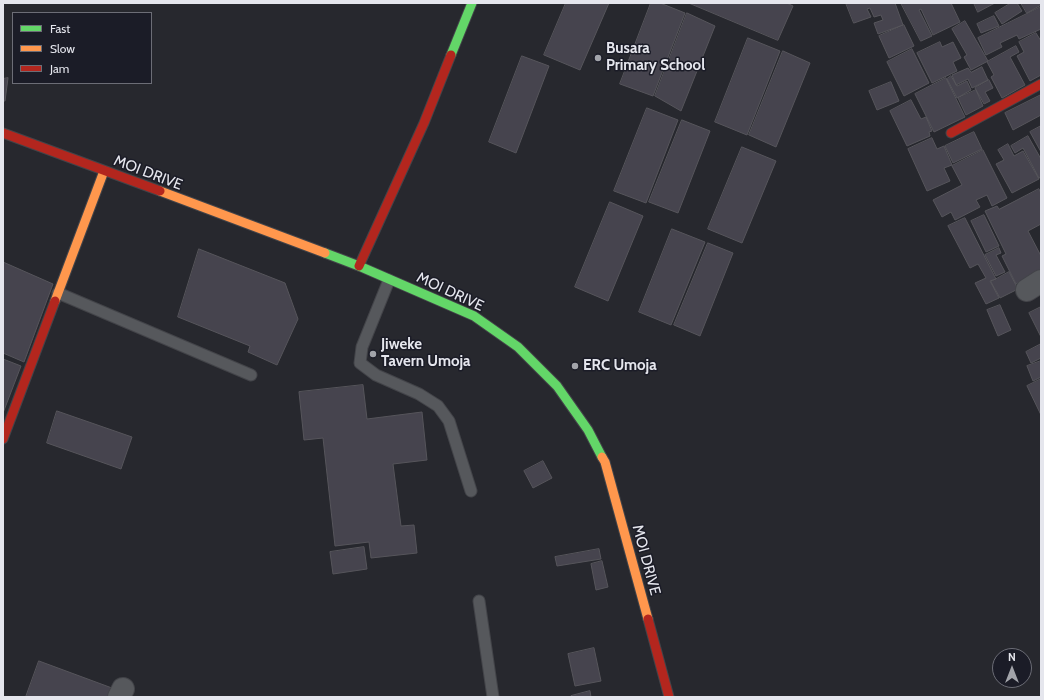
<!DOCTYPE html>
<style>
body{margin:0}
#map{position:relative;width:1044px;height:700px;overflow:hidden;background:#27282e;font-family:Cabin,sans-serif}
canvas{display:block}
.frame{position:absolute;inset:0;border:4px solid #e5e6ed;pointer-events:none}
.legend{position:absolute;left:12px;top:12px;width:140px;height:72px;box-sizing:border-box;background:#1b1c27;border:1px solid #6c6d76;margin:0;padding:5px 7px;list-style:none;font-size:12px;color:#e5e6ed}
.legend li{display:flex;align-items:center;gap:8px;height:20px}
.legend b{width:20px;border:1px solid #6c6d76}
.north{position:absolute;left:992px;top:648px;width:40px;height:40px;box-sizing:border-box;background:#1b1c27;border:1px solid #6c6d76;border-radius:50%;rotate:0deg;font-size:11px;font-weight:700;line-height:16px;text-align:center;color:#e5e6ed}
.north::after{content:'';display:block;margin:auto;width:14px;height:18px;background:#a2a4aa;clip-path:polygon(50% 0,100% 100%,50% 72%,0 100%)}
</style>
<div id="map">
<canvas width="1044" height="700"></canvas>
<div class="frame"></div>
<ul class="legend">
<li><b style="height:5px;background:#63d668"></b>Fast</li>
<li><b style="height:5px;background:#ff974d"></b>Slow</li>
<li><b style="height:5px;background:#b3261e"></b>Jam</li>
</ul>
<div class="north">N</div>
</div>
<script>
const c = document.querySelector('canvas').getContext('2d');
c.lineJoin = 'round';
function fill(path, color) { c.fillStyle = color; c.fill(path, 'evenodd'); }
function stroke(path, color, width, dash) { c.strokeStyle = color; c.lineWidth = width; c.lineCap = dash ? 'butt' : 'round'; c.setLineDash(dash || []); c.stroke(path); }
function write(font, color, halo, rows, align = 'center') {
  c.font = font + ' Cabin,sans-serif'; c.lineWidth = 3; c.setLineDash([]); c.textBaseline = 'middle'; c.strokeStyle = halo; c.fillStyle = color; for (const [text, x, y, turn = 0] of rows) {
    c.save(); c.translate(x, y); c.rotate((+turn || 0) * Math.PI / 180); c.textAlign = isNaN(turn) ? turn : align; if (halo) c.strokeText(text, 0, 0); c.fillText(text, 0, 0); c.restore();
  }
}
const building = new Path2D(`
 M566,3H609L580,70L544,55Z
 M651,3H660L685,13L653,96L620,84Z
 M689,3H787L793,6L778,40Z
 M846,3H895L903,25L878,34L874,23L883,20L881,15L874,17L870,8L867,9L871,17L854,23Z
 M901,3H951L960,22L933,35L921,9L919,10L932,36L921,41Z
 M974,3H995L978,12Z
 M1011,3H1017L1022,11L1002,24L995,13Z
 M1021,3H1041V5L1027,13Z
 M1041,7V29L1019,39L1017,35L1000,43L1002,47L986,55L978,38Z
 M687,13L715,26L681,111L655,96Z
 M994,16L999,26L981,33L977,24Z
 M965,21L988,61L971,70L964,57L967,55L952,29Z
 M904,25L914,46L889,58L879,36Z
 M1036,33L1041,41V75L1030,81L1017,56L1024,52L1019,42Z
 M748,38L780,51L747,135L715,122Z
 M940,42L942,47L953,42L961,58L953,62L957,71L932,83L917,53Z
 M1016,46L1019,52L1010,57L1025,85L1002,98L991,77L994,75L987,62Z
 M912,49L929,83L904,96L887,62Z
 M783,51L810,63L776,147L749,135Z
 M522,56L549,66L516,153L489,142Z
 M982,67L988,80L972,88L968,79L956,85L952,75L968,68L971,72Z
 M951,76L957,86L967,81L971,90L957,98L947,79Z
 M8,78L5,101H3V79Z
 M946,78L965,117L934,132L915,94Z
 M989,80L993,88L985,92L990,101L984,104L975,88Z
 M891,82L899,101L877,110L869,91Z
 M976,90L983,106L966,115L958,98Z
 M1041,95V115L1013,130L1005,113Z
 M911,100L921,119L926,117L932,131L929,132L930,136L907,146L890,111Z
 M647,108L678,120L646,203L614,191Z
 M682,120L710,131L678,213L649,202Z
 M1041,126V152L1030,132Z
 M974,132L982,149L953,163L945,146Z
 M1028,136L1041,159V177L1039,178L1023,148L1015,153L1011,146Z
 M932,138L937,149L944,146L952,165L944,168L950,181L927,191L908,149Z
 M1008,144L1014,156L1023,151L1039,179L1012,193L996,164L1004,160L998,150Z
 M742,147L776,161L742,243L708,229Z
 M983,150L1007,198L992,206L987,195L976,200L980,207L955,220L951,212L942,217L933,200L962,185L952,166Z
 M1039,189L1041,193V224L1028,231L1041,256V271L1016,284L1002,256L1006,254L985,211L997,206L999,209Z
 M610,202L643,216L608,301L575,287Z
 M984,215L999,246L986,252L971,221Z
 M965,218L996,279L990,281L999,298L986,304L975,283L986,278L978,264L970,268L948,226Z
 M672,229L705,242L671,325L639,312Z
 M708,243L733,253L700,336L674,325Z
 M999,248L1001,253L996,255L1005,272L996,276L985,255Z
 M199,249L285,283L298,319L277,365L248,352L250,346L178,317Z
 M3,262L53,284L24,362L3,353Z
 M1009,272L1018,289L1000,298L991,282Z
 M1000,305L1011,330L998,336L987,310Z
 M1041,307V337L1029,313Z
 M1041,344V358L1031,363L1026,352Z
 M3,359L21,366L3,413Z
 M1041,361V377L1033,381L1027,366Z
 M1041,379V415L1027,386Z
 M363,385L367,419L422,412L427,460L393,464L401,526L414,525L417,553L371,558L369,542L335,546L323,438L304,440L299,392Z
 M57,411L132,437L121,469L47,443Z
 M543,461L552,478L533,488L524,471Z
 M364,547L367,569L333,574L330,552Z
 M599,549L601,559L557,566L555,557Z
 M602,561L608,587L596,590L591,564Z
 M594,648L601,681L575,686L568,654Z
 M39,661L112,688L108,697H26Z
 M590,691L591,697H571V696Z`);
fill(building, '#46444e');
stroke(building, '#56555b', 1);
const lane = new Path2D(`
 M389,280L362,347L360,363L376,375L419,394L438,406L449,421L471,491
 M58,293L251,375
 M479,601L493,697`);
const street = new Path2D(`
 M1027,290L1041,281
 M119,697L123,689`);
const fast = new Path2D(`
 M451,55L472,3
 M325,253L359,266L474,316L518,347L557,386L588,430L602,457`);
const slow = new Path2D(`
 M160,191L325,253
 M55,301L104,171
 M602,457L605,462L648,619`);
const jam = new Path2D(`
 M3,133L160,191
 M951,133L1041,84
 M359,266L424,123L451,55
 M3,439L55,301
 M648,619L669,697`);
stroke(lane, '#434449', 13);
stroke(street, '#434449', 24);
stroke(fast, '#434449', 11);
stroke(slow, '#434449', 11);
stroke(jam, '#434449', 11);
stroke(lane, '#56585c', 11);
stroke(street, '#56585c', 22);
stroke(fast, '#63d668', 9);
stroke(slow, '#ff974d', 9);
stroke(jam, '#b3261e', 9);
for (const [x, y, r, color] of [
 [598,58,4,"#a2a4aa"],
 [373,354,4,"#a2a4aa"],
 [575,366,4,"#a2a4aa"]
]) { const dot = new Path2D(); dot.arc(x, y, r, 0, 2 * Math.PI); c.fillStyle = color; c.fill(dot); stroke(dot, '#1b1c27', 1.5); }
write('bold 15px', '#e5e6ed', '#1b1c27', [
 ["Busara",606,49],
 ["Primary School",606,66],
 ["Jiweke",381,345],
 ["Tavern Umoja",381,362],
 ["ERC Umoja",583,366]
], 'left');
write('15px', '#e5e6ed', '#1b1c27', [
 ["MOI DRIVE",148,173,21],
 ["MOI DRIVE",450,292,25],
 ["MOI DRIVE",646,560,75]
]);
</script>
